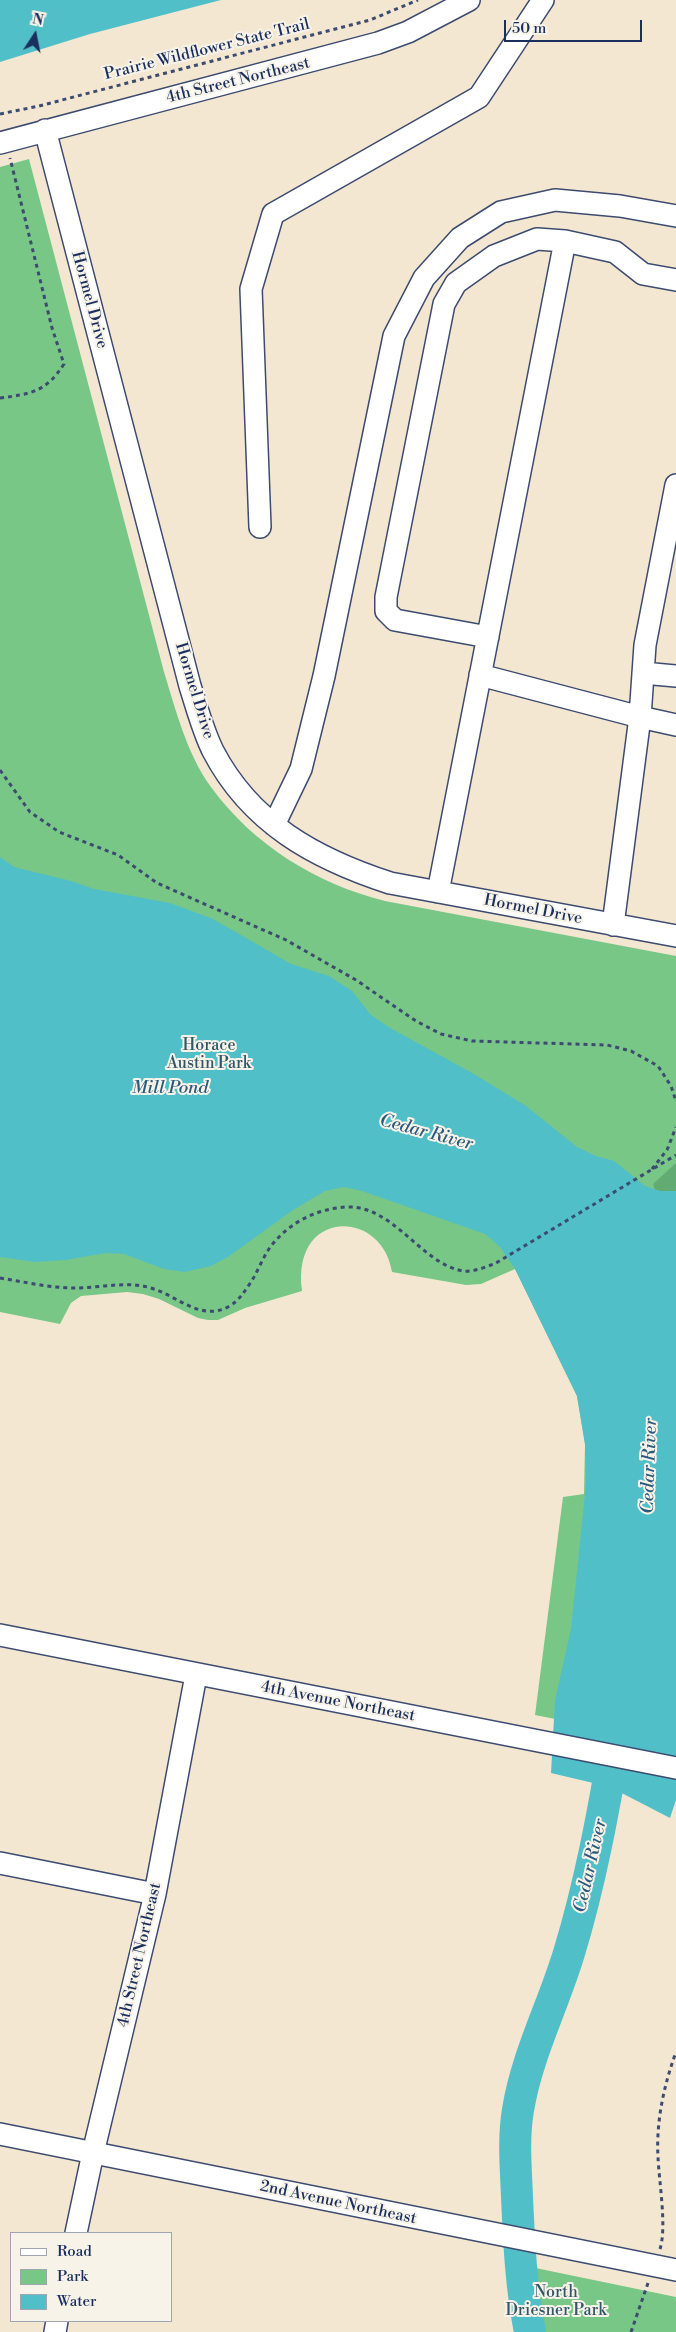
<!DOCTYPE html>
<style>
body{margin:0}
#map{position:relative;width:676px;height:2332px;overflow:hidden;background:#f4e7d2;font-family:"Libre Bodoni",serif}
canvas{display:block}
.legend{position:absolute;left:10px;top:2232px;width:162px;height:90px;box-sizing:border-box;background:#f7f3e8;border:1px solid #9fa5b1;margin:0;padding:6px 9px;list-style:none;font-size:15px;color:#1b2f5e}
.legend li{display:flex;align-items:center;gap:10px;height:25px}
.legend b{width:25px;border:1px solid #9fa5b1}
.north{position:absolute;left:10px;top:10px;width:50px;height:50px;-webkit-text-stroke:4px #f7f3e8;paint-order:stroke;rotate:11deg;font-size:14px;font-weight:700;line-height:20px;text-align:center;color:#1b2f5e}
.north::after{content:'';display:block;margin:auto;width:18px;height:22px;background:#1b2f5e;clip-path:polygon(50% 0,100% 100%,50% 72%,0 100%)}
.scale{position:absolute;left:504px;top:20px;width:138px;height:22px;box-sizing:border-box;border:2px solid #1b2f5e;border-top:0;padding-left:6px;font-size:15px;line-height:18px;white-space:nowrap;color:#1b2f5e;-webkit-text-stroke:4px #f7f3e8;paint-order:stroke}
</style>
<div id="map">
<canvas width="676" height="2332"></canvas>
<ul class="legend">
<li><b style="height:6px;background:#fff"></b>Road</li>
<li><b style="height:14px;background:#78c787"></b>Park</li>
<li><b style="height:14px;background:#51bfc8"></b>Water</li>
</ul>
<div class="north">N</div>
<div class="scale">50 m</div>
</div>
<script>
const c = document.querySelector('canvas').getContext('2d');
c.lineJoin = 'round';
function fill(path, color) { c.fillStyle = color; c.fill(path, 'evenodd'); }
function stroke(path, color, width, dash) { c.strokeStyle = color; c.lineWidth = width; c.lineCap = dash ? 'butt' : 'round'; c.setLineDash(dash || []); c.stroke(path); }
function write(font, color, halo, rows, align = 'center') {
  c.font = font + ' "Libre Bodoni",serif'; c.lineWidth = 4; c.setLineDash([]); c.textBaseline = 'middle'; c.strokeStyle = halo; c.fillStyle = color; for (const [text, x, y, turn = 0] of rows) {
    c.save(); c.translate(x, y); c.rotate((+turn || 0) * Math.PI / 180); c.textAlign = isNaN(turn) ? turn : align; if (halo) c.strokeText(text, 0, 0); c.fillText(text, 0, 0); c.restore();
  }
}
fill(new Path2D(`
 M29,159L164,672C176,711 187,754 211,787C253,845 317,884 385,901L676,956V1743L535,1715L563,1497L584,1494L585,1444L577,1396L515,1269L481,1284L466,1285L392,1272C382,1208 291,1208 302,1291L245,1308L218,1320H208L198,1318L159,1299L143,1294L127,1292L81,1296L71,1303L60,1324L0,1312V167Z
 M521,2265L676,2297V2332H530L523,2297Z`), '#78c787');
fill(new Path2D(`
 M676,1163V1209L660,1206L653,1184Z`), '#62ac74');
fill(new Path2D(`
 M0,0H221L90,34L0,62Z
 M0,857L14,867L71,881L94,889L170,903L213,919L291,964L329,976L352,991L371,1015L390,1028L474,1074L526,1106L577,1147L596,1156L614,1161L645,1186L660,1191H676V1800L670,1818L610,1787L551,1773L555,1700L571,1629L586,1484L585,1444L577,1396L515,1269L500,1247L485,1234L362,1191L344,1187L325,1191L293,1210L228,1257L211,1266L185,1272L164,1269L124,1254L106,1253L66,1260L36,1262L0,1257Z`), '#51bfc8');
stroke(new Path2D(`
 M530,2332C521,2287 519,2242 517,2197C516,2169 513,2139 518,2110C527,2055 553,2006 569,1953C590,1884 603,1814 615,1743`), '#51bfc8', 32);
const minor = new Path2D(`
 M45,130L190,686C197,708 203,731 213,751C251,824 316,859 390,883L676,936
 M0,143L378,43L408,32L469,0
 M260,527L251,289L273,214L479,97L543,0
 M488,637L395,620L386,611V597L444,304L456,283L494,256L537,239L565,241L615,252L643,274L676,280
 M643,673L676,676
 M480,675L640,717L676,725
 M274,825L301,769L324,676L394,336L424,278L460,238L501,212L555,200L620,206L676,216
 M438,892L565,241
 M613,925L640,717L645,645L676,485
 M0,1635L676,1768
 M0,1863L155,1894
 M0,2134L676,2270
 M76,2233L93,2153L155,1894L196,1675
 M55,2332L57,2321`);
stroke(minor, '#3c4b6f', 24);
stroke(new Path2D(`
 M0,114L39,106L370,20L418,0
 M0,398C31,394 46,392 64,364L52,328L10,158
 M0,770L30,812L59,832L118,855L157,883L286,940L356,980L416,1021L441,1034L472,1041L607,1045L631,1051L658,1066L671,1086L676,1101
 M652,1169L667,1150L676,1127
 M0,1278C25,1282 50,1288 75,1288C101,1288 129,1280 154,1289C178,1297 201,1321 228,1307C239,1301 244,1292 251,1282C258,1271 263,1257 271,1246C290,1222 316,1209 346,1207C394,1205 421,1264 463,1271C474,1272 486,1267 496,1263L676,1155
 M660,2249C667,2227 659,2182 658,2157C656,2121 664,2085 676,2052
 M631,2332L648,2283`), '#3c4b6f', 3, [4, 4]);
stroke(minor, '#fff', 21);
write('16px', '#1b2f5e', '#f7f3e8', [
 ["Prairie Wildflower State Trail",207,50,-14],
 ["4th Street Northeast",238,81,-14],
 ["Hormel Drive",89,300,75],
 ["Hormel Drive",194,691,73],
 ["Hormel Drive",533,910,11],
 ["4th Avenue Northeast",338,1702,11],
 ["4th Street Northeast",140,1955,-77],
 ["2nd Avenue Northeast",338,2203,12]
]);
write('16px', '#325568', '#f7f3e8', [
 ["Horace",209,1046],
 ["Austin Park",209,1064],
 ["North",556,2293],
 ["Driesner Park",556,2311]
]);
write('italic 18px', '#2b5a7e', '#f7f3e8', [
 ["Mill Pond",170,1089],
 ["Cedar River",426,1133,15],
 ["Cedar River",650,1466,-88],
 ["Cedar River",591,1866,-77]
]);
</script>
